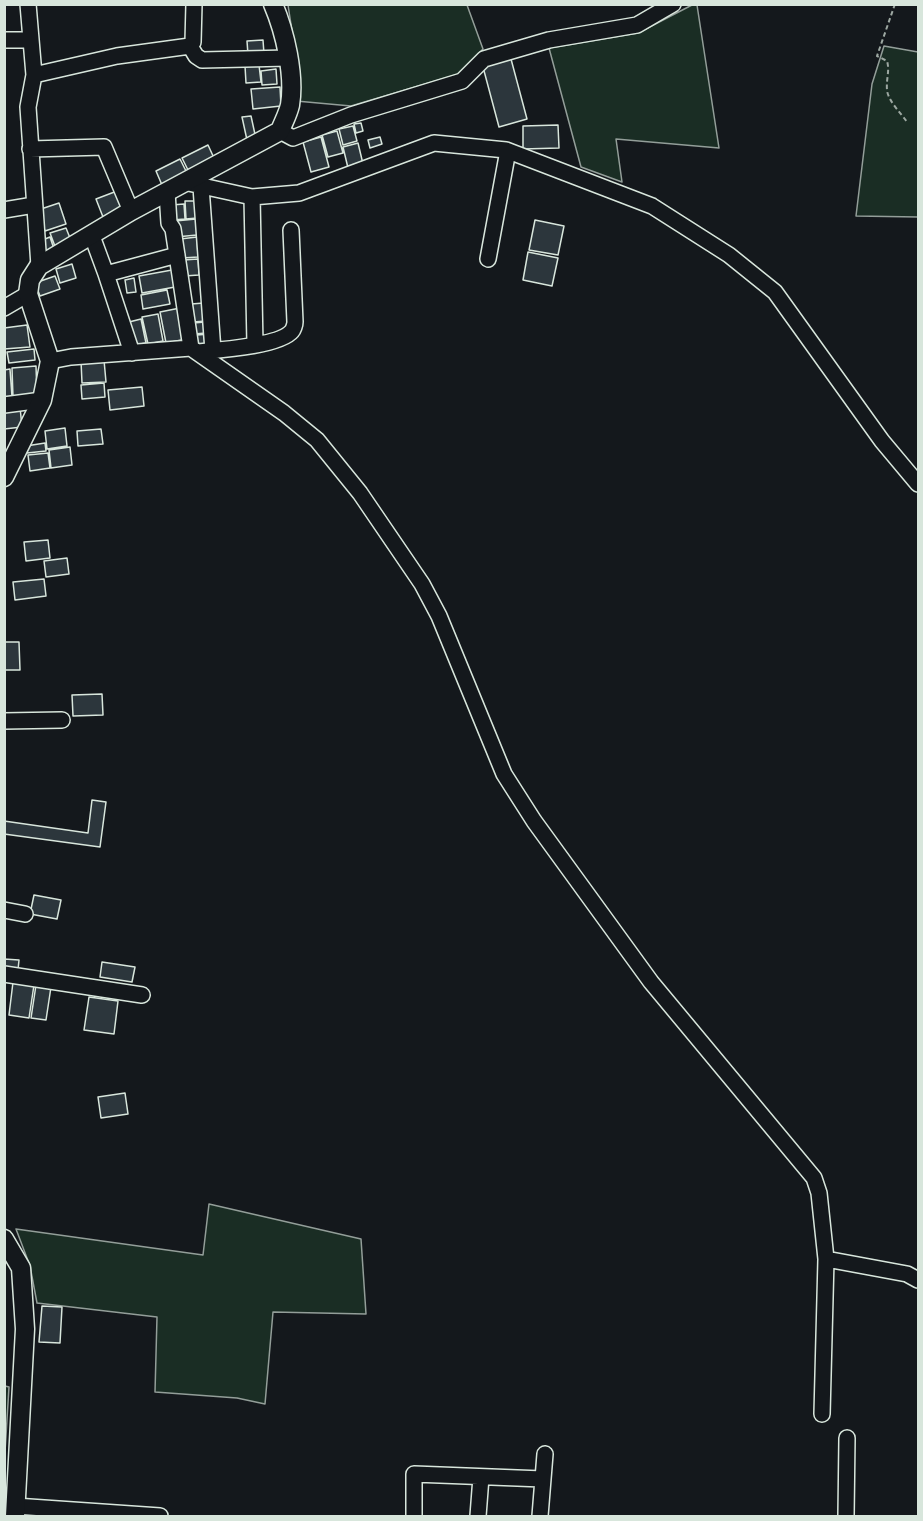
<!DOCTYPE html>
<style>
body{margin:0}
#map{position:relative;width:923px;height:1521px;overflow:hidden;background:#14181c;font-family:"PT Serif",serif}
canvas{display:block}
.frame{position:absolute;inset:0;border:6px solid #d8e6dc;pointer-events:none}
</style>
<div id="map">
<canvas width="923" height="1521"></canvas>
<div class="frame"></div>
</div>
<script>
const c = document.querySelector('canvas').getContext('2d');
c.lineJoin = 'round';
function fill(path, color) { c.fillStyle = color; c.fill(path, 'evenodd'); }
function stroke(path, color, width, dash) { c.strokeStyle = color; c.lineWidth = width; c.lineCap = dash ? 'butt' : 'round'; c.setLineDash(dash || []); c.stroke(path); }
const green = new Path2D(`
 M288,5H467L483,49L459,74L351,106L296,101L298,70Z
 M692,5H697L719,148L616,139L622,182L581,167L549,48L638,33Z
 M884,46L918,52V217L856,216L872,84Z
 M209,1204L361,1239L366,1314L273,1312L265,1404L237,1398L155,1392L157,1317L37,1303L30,1266L16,1229L203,1255Z
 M5,1386L9,1387L5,1452L4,1386Z`);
fill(green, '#1a2d24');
stroke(green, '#939e99', 1.5);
const building = new Path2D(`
 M263,40L264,54L248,55L247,41Z
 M511,59L527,119L499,127L483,67Z
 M259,65L261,82L246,83L245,66Z
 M276,69L277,84L262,85L261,71Z
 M280,87L281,106L253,109L251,89Z
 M251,116L256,139L247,140L242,117Z
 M361,123L363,131L356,133L354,124Z
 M558,125L559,148L523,149V126Z
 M353,126L357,141L343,145L339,129Z
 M337,131L343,153L328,157L322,135Z
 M321,137L329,167L311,172L303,142Z
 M380,137L382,144L370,148L368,140Z
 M358,143L363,164L348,168L343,147Z
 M208,145L214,158L188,170L182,158Z
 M180,159L187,173L162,185L156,171Z
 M117,191L123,209L103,217L96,199Z
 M185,201H196L197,218L186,219Z
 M59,203L66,224L45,231L38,210Z
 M184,204L185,219L172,220L171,205Z
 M196,219L197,235L176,237L175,221Z
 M535,220L564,226L558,255L529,250Z
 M66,228L72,243L56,249L50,233Z
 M50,237L54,249L45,253L40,241Z
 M197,237L198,257L182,258L180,239Z
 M528,252L558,258L552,286L523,280Z
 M198,259L199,275L184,276L183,260Z
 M72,264L76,278L60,283L56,269Z
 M172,270L175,287L142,293L139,276Z
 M55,276L60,289L40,296L35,283Z
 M134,278L136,292L127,293L125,280Z
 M167,290L170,304L143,309L141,295Z
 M204,303L206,321L193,322L191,304Z
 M180,308L187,339L166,343L160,312Z
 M158,314L163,341L148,344L142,317Z
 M141,319L146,343L134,345L129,322Z
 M205,322L206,333L194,334L193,323Z
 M27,325L30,347L4,349V328Z
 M209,334L211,349L198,350L197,335Z
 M34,349L35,360L9,363L7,352Z
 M104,360L106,382L82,383L81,361Z
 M36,366L37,395L13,397L12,368Z
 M10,369L12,397H4V370Z
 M104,383L105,397L82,399L81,385Z
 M142,387L144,406L110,410L108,390Z
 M20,407L22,427L4,429V408Z
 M65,428L67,446L47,449L45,431Z
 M101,429L103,444L78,446L77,431Z
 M45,443L46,451L27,453L26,446Z
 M70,447L72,465L51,468L49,450Z
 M48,453L50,468L30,471L28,455Z
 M48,540L50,558L26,561L24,542Z
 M67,558L69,574L46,577L44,561Z
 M44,579L46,596L15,600L13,582Z
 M4,642H19L20,670H4Z
 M102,694L103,715L73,716L72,695Z
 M92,800L106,802L100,847L4,834V821L88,833Z
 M34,895L61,900L57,919L30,914Z
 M4,959L19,960L18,970L4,968Z
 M102,962L135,967L132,982L100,977Z
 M13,982L34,985L29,1018L9,1015Z
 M36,985L51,987L46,1020L31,1018Z
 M89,997L118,1001L114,1034L84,1030Z
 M125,1093L128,1114L101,1118L98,1097Z
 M42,1306L62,1307L60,1343L39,1342Z`);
fill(building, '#2c363c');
stroke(building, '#d8e6dc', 1.5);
const minor = new Path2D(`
 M28,4L34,75L28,107L39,266
 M4,40H31
 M190,46L196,56L202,60L288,58
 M34,75L117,56L190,46L193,42L194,4
 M280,131L293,138L351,115L462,81L484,59L549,40L637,25L673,4
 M30,149L104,147L131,211
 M184,182L252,197L299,193L434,143L506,150L652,206L729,255L775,292L882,441L918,484
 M201,187L213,351
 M167,192L169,223L173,229L191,348
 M252,197L255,345
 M4,210L34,205
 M92,236L106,274L132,353
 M488,259L507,156L506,150
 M106,274L177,255
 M4,308L28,294
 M198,352C218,350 280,346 292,331C293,330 295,325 295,322L291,230
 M50,361L71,357L191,348L284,413L317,440L360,493L422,584L439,616L504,774L534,821L651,982L814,1178L819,1193L826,1259L822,1414
 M4,405L42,400
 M4,721L62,720
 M4,910L25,914
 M4,974L142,995
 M826,1259L907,1274L918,1280
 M15,1506L160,1516
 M414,1516V1474L543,1479
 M478,1516L481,1477
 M540,1516L545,1454
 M846,1516L847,1438`);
const major = new Path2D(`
 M4,477L42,400L50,361L28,294L30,280L39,266L131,211L280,131C283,123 288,114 290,105C295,75 285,32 273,4
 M4,1239L21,1268L25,1329L15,1516`);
stroke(minor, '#d8e6dc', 18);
stroke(major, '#d8e6dc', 21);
stroke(new Path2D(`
 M895,4L877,56L887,61C890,71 886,79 887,90C888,101 901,113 907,122`), '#9da8a2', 2, [4.5, 3]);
stroke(minor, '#14181c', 15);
stroke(major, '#14181c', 18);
</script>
